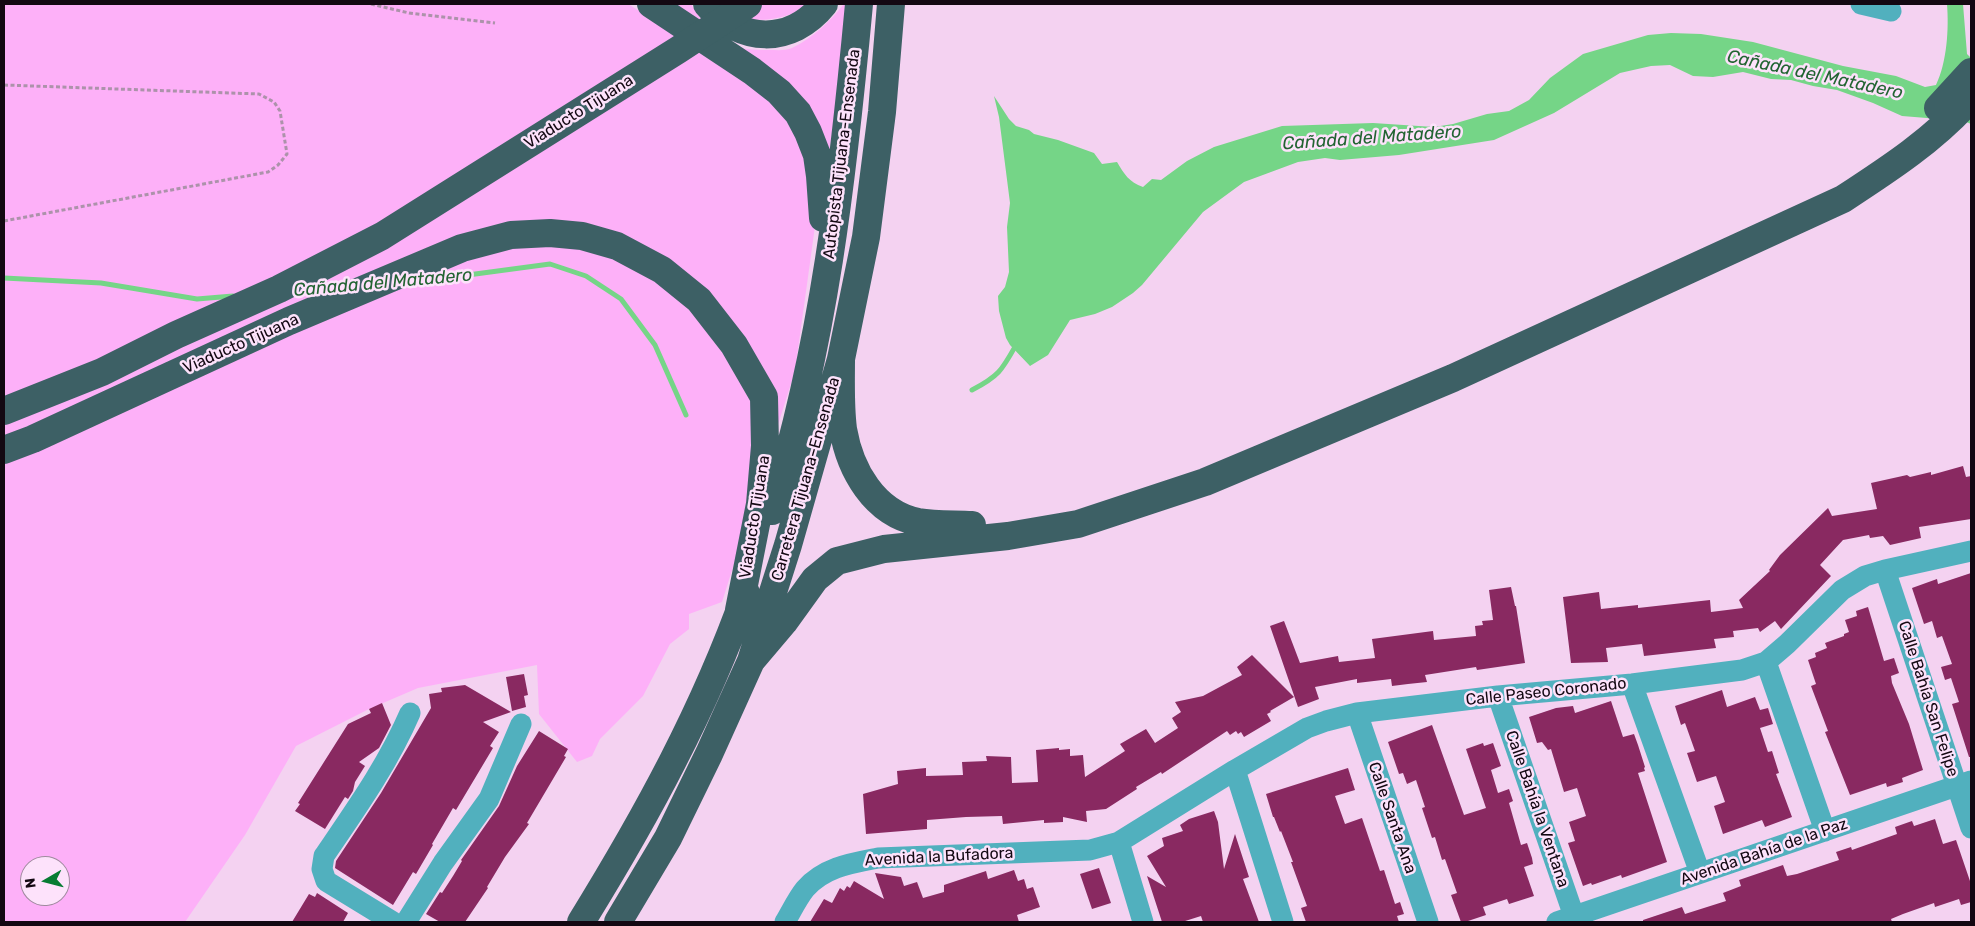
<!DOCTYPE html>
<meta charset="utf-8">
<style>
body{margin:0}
#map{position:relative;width:1975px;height:926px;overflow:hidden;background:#f4d2f1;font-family:Rubik,sans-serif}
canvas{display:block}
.frame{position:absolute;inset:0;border:5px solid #130812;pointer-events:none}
.north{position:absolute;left:20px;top:856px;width:50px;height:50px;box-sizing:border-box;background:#fde2fb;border:1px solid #9f8b9e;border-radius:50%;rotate:262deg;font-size:14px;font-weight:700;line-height:20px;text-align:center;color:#130812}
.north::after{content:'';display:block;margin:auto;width:18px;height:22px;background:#077c33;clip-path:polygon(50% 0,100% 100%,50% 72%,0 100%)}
</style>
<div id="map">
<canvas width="1975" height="926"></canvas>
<div class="frame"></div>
<div class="north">N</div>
</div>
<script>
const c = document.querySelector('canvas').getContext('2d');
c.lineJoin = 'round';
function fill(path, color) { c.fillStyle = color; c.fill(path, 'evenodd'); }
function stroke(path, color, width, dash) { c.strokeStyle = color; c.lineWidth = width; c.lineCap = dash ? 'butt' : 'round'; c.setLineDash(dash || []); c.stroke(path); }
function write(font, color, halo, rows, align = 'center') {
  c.font = font + ' Rubik,sans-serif'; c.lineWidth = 5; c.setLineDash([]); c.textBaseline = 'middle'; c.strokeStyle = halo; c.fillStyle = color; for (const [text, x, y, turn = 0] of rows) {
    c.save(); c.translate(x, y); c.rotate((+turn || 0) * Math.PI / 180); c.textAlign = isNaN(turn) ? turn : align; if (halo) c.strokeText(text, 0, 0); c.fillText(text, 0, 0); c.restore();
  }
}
fill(new Path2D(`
 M4,4H628L772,91L804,131L816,219L795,371L722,602L689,614V629L670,644L643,696L600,739L592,756L577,762L539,714L537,665L418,688L369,709L296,746L245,835L185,922H4ZM30,866H60V896H30Z
 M675,4H691C700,20 717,39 735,46C745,50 758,50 769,50C776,50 786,51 792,48C813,38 830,21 844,4H849L829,155Z
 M724,4H812C799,14 764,24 748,18C739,16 731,8 724,4Z`), '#fdb0f8');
fill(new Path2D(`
 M1947,4H1963L1967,54L1971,58V124L1964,121L1902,116L1873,103L1837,90L1813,86L1791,80L1771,79L1743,72L1713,77L1693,76L1670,65L1651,66L1620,73L1554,113L1494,140L1399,155L1340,160L1325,158L1298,162L1244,182L1203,212L1142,285L1133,293L1112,307L1095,314L1070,320L1048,355L1030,366L1010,345L1006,338L999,311L998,296L1005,287L1009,272L1007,227L1010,203L999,117L994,96L1009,119L1016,126L1029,130L1034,134L1058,140L1094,153L1102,164L1117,162C1124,174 1129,182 1143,187L1152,179L1161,180L1187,161L1214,147L1282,126L1373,123L1434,127L1453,124L1487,114L1509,111L1529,100L1550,78L1583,54L1648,35L1671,33L1701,34L1753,42L1843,66L1896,76L1925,87L1936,85C1947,62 1949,29 1947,4Z`), '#75d587');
stroke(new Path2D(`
 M4,278L101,283L197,299L233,296
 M408,283L550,264L586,276L621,299L655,345L686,415
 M299,291L335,289
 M972,390C999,376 1002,370 1016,345`), '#75d587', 5);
fill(new Path2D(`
 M1963,466L1966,477L1971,476V519L1919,527L1921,538L1890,545L1883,536L1870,538L1869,535L1843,540L1820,565L1831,576L1781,629L1775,621L1760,632L1758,628L1733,631L1734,637L1714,639L1716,648L1644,656L1642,644L1606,648L1608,662L1571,663L1563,597L1599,592L1601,609L1638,605V608L1710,600L1711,612L1743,608L1739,600L1770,571L1769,570L1780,555L1828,508L1832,516L1877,509L1871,483L1907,475L1910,477L1931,472V475Z
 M1971,573V757H1969L1952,704L1959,702L1951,678L1945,680L1941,667L1952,664L1942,636L1937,638L1932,621L1924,624L1912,588L1937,579L1938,584Z
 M1511,587L1515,606H1516L1525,663L1477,670L1476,667L1425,675L1427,682L1408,684L1392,686L1391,679L1357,683V679L1315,687L1319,699L1298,707L1270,626L1284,621L1300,663L1338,656L1339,662L1375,658L1372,639L1433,631L1434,640L1476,636L1475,626L1483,625L1482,621L1493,620L1489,590Z
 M1868,607L1884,661L1894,658L1899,673L1891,676L1892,683L1909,724L1923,770L1902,778L1903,782L1887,787L1886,783L1850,795L1825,732L1828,731L1811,686L1816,684L1808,660L1816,657L1815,653L1827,648L1825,643L1844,636V634L1849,632L1845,620L1857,616L1856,611Z
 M1252,655L1294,697L1270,711L1271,712L1267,714L1271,721L1244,737L1241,732L1238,734L1236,731L1230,735L1227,731L1162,774L1161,772L1136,787L1137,789L1106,809L1086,811L1087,822L1063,817V822L1044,823V820L1003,824L1002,816L966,817L927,820V829L866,834L863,794L898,784L897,771L926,768V776L963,775L962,762L987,761L986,756L1011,757L1012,783L1038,782L1036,750L1059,748V750L1070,749V756L1083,755L1085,777L1125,751L1120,744L1146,729L1155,743L1178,728L1172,718L1181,712L1175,702L1203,696L1242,675L1237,667Z
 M524,674L528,695L524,696L526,707L512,711L506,677Z
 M465,685L511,712L483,722L499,732L490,746L493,748L456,810L453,808L432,844L433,845L416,874L413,872L393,905L335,868L336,861L381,793L431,708L429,694L442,692L441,688Z
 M1722,690L1727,707L1755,697L1760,710L1768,708L1773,724L1760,728L1768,752L1772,751L1779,773L1776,774L1792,817L1765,827L1762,820L1723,834L1714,806L1725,802L1716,776L1697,782L1687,753L1695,751L1685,723L1681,725L1675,706Z
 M1611,701L1623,737L1634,734L1638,745L1645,767L1644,768L1645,771L1638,773L1667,862L1622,878L1621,875L1592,885L1591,883L1583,886L1568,843L1575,841L1569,822L1586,816L1577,788L1564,792L1551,749L1548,750L1542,742L1537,743L1529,717L1556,708L1573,706L1575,713Z
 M382,703L391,725L379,748L359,762L365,766L355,782L353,791L348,799L345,797L325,829L295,811L300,804L298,803L348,724L371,713L369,709Z
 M1432,725L1464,815L1486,808L1466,749L1483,743L1484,746L1493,743L1501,766L1491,770L1498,793L1509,789L1513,801L1509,803L1521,845L1527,843L1532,858L1533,864L1524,867L1534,896L1509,904L1507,899L1483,907L1486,915L1465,922H1461L1451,895L1457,893L1445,859L1442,860L1435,837L1432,838L1422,808L1425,807L1416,780L1407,784L1403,773L1399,774L1388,742Z
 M539,731L568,749L564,756L566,757L527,823L529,824L505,857L487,887L488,888L465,922H440L426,914L440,892L442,893L453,876L462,861L461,860L499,806L517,766Z
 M1348,768L1355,790L1335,796L1345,824L1362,818L1380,871L1384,870L1395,904L1400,902L1404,914L1397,916L1399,922H1306L1301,908L1307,906L1291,862H1293L1281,831L1280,832L1274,817H1273L1266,794Z
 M1214,811L1218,822L1224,869L1235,834L1249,877L1243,879L1259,922H1203L1201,916L1182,922H1162L1147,876L1166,887L1147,856L1164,846L1162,838L1183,831L1180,825L1189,819Z
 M1935,819L1943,844L1956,840L1971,884V902L1961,905L1959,899L1935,907L1934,903L1903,914L1891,919L1892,922H1643V920L1682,907L1685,914L1726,901L1723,893L1741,886L1739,880L1783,865L1787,876L1797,874L1839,860L1836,852L1851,847L1852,850L1897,834L1895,827L1912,821L1914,826Z
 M1099,868L1111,903L1092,909L1080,874Z
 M1014,870L1018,881L1024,879L1027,889L1033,887L1040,907L1017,915L1019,922H810L824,899L832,903L840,888L844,891L847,886L850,888L854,881L884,899L875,873L901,877L904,886L917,882L923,898L944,892V885L986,871L988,879Z
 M317,893L348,913L343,922H292L309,894L315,897Z`), '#892961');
stroke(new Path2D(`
 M371,4L409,13L495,23
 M4,85L259,94L274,102L280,111L287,154L278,165L268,172L4,221`), '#ac92aa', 3, [4, 2.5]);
stroke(new Path2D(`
 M1861,4L1891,11
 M1885,570L1971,828
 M1766,662L1825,831
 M1632,684L1700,873
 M1498,696L1576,922
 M1357,713L1428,922
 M1235,770L1283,922
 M1119,842L1143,922
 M393,922L326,881L322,869L324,856C356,809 388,764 410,713
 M406,922L443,863L489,799L521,724
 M785,922C791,912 797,899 805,889C824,867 852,863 878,858L1090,850L1119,842L1235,770L1307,728L1326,721L1357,713L1498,696L1632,684L1742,670L1766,662L1787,644L1842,590L1865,576L1885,570L1971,551
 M1557,922L1971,781`), '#51b0be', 21);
stroke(new Path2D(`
 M651,4L752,71L779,92L798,113L808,132L817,155L820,176L823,218
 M707,4C740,44 791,45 824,4
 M1938,108L1971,72
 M841,359C841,382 840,406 843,429C850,470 874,513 918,522C936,525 954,524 972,525
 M4,450L33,439L289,321L462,248L511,235L550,233L582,236L617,246L662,270L699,300L734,345L764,397L765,446L760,504L739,610
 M772,511C824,345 843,176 859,4
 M751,661L784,622L815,579L837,561L884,549L1008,536L1078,524L1205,482L1453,378L1843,199C1889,169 1935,139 1971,98
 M581,922C647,815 704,711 746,593
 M618,922L668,838L709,754L751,661L788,545L841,359L866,237L882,112L891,4`), '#3d6065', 28);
stroke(new Path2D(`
 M4,411L102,372L176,335L279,289L382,236L678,50L748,4`), '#3d6065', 28);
write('16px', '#130812', '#fde2fb', [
 ["Viaducto Tijuana",579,112,-32],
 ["Autopista Tijuana-Ensenada",842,154,-83],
 ["Viaducto Tijuana",241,344,-24],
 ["Carretera Tijuana–Ensenada",806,479,-74],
 ["Viaducto Tijuana",755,517,-81],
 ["Calle Paseo Coronado",1546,692,-6],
 ["Calle Bahía San Felipe",1928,699,72],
 ["Calle Bahía la Ventana",1537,809,71],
 ["Calle Santa Ana",1392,818,71],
 ["Avenida Bahía de la Paz",1764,852,-19],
 ["Avenida la Bufadora",939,857,-3]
]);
write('italic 18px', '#226432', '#fde2fb', [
 ["Cañada del Matadero",1815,75,12],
 ["Cañada del Matadero",1372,138,-4],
 ["Cañada del Matadero",383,283,-5]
]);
</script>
